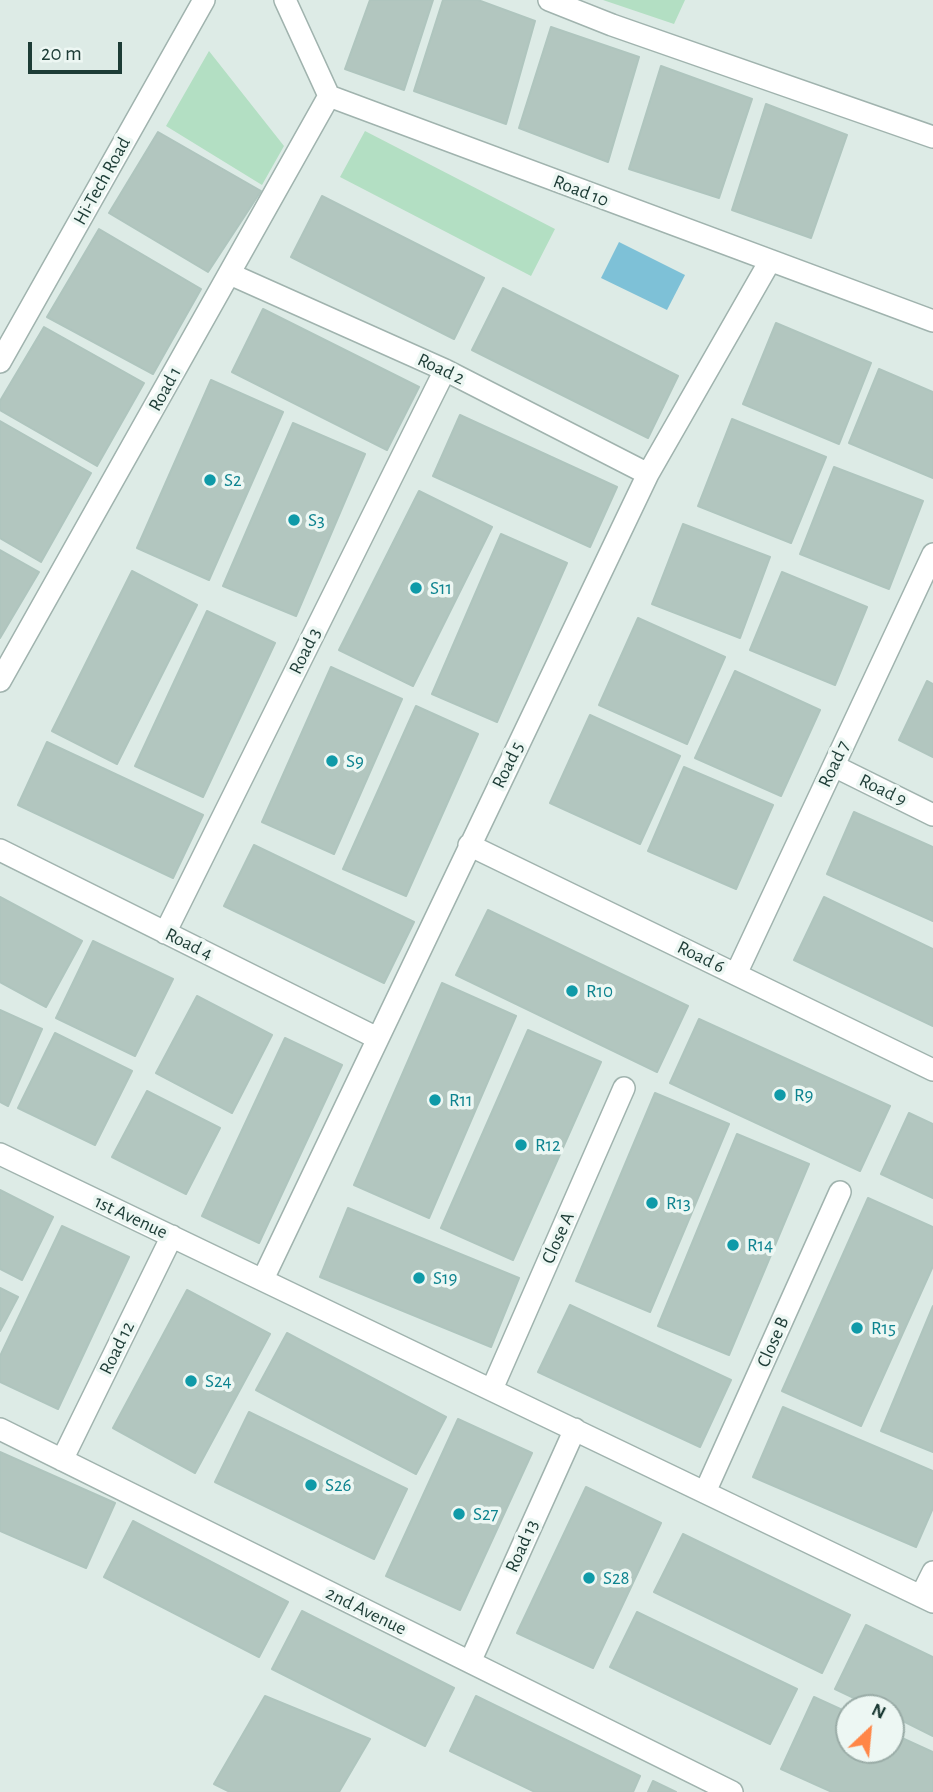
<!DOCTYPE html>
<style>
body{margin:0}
#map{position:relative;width:933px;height:1792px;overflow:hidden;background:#ddebe6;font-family:"Alegreya Sans",sans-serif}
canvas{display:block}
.north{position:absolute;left:835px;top:1694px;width:70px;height:70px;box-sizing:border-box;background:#edf7f3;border:2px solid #9aaca7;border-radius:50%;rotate:26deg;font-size:19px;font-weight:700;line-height:28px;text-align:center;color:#1d3c36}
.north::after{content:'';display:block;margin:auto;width:24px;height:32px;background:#ff8647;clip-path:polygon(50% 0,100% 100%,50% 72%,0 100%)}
.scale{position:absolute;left:28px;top:42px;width:94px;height:32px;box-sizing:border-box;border:4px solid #1d3c36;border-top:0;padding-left:9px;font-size:21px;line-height:24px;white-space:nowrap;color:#1d3c36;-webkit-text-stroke:5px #edf7f3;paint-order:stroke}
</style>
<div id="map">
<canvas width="933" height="1792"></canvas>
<div class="north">N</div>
<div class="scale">20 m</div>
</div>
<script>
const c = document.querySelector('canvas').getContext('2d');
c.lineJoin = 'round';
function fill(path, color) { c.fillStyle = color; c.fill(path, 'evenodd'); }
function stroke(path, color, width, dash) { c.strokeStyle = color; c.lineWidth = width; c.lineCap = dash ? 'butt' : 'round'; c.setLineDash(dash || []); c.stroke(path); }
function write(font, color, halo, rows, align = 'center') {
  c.font = font + ' "Alegreya Sans",sans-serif'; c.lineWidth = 7; c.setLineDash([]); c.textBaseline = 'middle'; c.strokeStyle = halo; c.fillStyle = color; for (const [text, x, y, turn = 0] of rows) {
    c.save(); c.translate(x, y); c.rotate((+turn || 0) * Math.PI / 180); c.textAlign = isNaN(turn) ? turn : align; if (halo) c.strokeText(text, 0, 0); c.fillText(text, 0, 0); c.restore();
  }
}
fill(new Path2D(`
 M603,0H685L674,24Z
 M209,51L284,146L262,185L166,126Z
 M365,131L555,229L531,276L340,177Z`), '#b3dfc3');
fill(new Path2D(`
 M619,242L685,275L667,310L601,278Z`), '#7ec1d7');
const building = new Path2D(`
 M370,0H433L404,90L345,69Z
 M443,0H478L535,21L506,124L414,91Z
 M551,27L639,57L608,162L519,128Z
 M661,66L752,99L719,198L629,169Z
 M766,104L847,135L811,238L732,210Z
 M158,132L261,191L208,272L109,213Z
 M322,196L484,278L454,339L291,257Z
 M99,229L201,289L153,374L47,317Z
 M503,288L678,376L648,438L472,350Z
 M263,309L419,387L387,450L232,372Z
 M776,323L871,363L839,444L743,404Z
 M44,327L144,383L97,466L0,410V401Z
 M879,369L933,392V478L849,443Z
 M211,380L283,412L209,580L137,548Z
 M460,415L617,487L590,547L433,476Z
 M732,419L826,457L791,543L698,506Z
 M0,421L91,473L41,562L0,538Z
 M293,423L365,454L296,616L223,586Z
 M834,467L923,501L889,589L800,554Z
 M419,491L492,527L413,686L339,650Z
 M683,524L770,557L740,638L652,604Z
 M501,534L567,563L497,722L432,694Z
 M0,550L39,572L0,638Z
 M132,571L197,605L117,764L52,731Z
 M782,572L867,607L835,685L750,650Z
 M207,611L275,643L203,797L135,766Z
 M638,618L725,657L687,744L599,705Z
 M331,667L402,699L334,854L262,822Z
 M735,671L820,710L781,796L695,758Z
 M927,681L933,684V757L899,740Z
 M416,706L478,734L406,896L343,869Z
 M590,715L680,756L640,844L550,803Z
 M47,742L203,815L173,878L18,805Z
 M684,767L773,805L736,889L648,851Z
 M854,812L933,847V921L827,874Z
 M254,845L414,922L384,983L224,906Z
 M0,897L82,941L46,1007L0,982Z
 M824,897L933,949V1026L794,960Z
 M488,910L688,1006L657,1072L456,975Z
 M93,941L173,979L135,1056L56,1018Z
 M442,983L516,1016L429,1218L354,1185Z
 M197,996L272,1035L232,1113L156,1073Z
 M0,1010L42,1029L8,1106L0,1102Z
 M699,1019L890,1106L860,1171L670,1083Z
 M528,1030L601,1062L513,1260L441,1228Z
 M55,1033L132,1071L95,1145L18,1108Z
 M285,1038L342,1065L259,1243L202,1216Z
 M147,1091L220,1128L186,1194L112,1157Z
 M655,1093L729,1124L650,1312L576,1281Z
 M909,1113L933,1124V1198L881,1174Z
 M737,1134L809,1164L729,1355L658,1326Z
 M0,1190L53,1217L22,1280L0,1269Z
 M868,1198L933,1227V1266L861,1426L782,1391Z
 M348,1208L519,1278L491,1347L320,1277Z
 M62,1226L129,1257L58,1409L0,1382V1356Z
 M0,1288L18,1297L0,1331Z
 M187,1290L270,1334L195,1473L113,1428Z
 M570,1305L731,1380L700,1447L538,1372Z
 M933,1306V1452L881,1431Z
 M287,1333L446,1417L416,1474L256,1390Z
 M783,1407L933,1471V1508L916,1547L753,1477Z
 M249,1412L407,1489L374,1559L215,1482Z
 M458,1419L532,1453L460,1610L386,1576Z
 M0,1452L115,1503L86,1568L0,1531Z
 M586,1487L661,1523L593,1668L517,1633Z
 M133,1521L288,1602L259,1657L104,1577Z
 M683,1534L850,1615L822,1673L654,1592Z
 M302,1611L454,1688L425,1746L272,1669Z
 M637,1612L797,1689L770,1744L610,1667Z
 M866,1625L933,1657V1736L891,1715V1708H875L835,1689Z
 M265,1696L370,1739L339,1792H230L214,1784Z
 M476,1696L640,1776L633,1792H535L450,1751Z
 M814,1697L849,1713V1750H891V1733L933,1752V1792H832L781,1769Z
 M653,1781L676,1792H648Z`);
fill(building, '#b2c6bf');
stroke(building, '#afc5be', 2);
const minor = new Path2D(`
 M285,0L329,96L933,321
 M549,0L612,25L933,137
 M230,274L445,370L648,474
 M0,362L204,0
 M0,681L329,96
 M834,766L933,815
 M469,845L933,1070
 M0,850L377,1038
 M165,933L445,370
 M736,974L933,554
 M0,1154L933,1602
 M263,1279L648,474L770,261
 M492,1389L624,1088
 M0,1429L732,1792
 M62,1460L172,1236
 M705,1492L840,1192
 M921,1596L933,1572
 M470,1662L575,1429`);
stroke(minor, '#a0b3ae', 24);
stroke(minor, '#fff', 21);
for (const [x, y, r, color] of [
 [210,480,7,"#0f9aa8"],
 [294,520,7,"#0f9aa8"],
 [416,588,7,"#0f9aa8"],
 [332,761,7,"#0f9aa8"],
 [572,991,7,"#0f9aa8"],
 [780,1095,7,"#0f9aa8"],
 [435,1100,7,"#0f9aa8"],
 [521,1145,7,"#0f9aa8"],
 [652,1203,7,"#0f9aa8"],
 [733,1245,7,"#0f9aa8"],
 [419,1278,7,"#0f9aa8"],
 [857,1328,7,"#0f9aa8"],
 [191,1381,7,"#0f9aa8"],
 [311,1485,7,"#0f9aa8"],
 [459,1514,7,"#0f9aa8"],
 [589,1578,7,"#0f9aa8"]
]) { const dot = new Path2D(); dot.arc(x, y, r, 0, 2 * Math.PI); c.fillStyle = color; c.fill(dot); stroke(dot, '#edf7f3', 2.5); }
write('19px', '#1d3c36', '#edf7f3', [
 ["Hi-Tech Road",102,181,-61],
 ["Road 10",581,191,21],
 ["Road 2",441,369,25],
 ["Road 1",165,389,-61],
 ["Road 3",305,651,-64],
 ["Road 7",834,764,-65],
 ["Road 5",508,765,-64],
 ["Road 9",883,790,26],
 ["Road 4",189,944,26],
 ["Road 6",701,957,26],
 ["1st Avenue",131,1217,25],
 ["Close A",558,1238,-66],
 ["Close B",773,1342,-66],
 ["Road 12",117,1348,-64],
 ["Road 13",522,1546,-66],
 ["2nd Avenue",366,1611,26]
]);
write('19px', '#0d838f', '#edf7f3', [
 ["S2",224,480],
 ["S3",308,520],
 ["S11",430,588],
 ["S9",346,761],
 ["R10",586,991],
 ["R9",794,1095],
 ["R11",449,1100],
 ["R12",535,1145],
 ["R13",666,1203],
 ["R14",747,1245],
 ["S19",433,1278],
 ["R15",871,1328],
 ["S24",205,1381],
 ["S26",325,1485],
 ["S27",473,1514],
 ["S28",603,1578]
], 'left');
</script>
